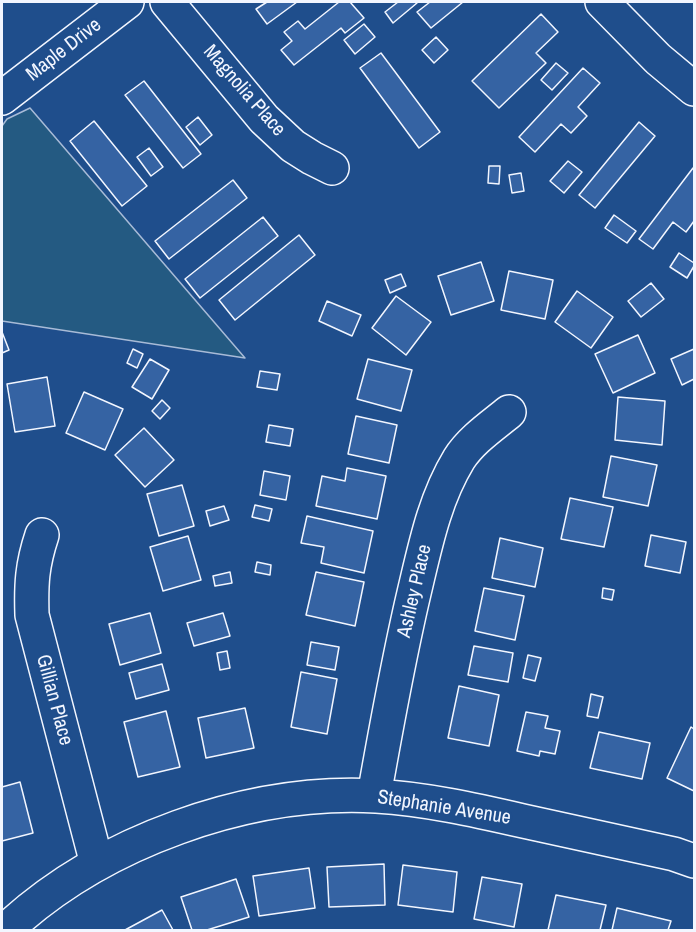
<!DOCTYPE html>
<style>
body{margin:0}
#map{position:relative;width:696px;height:932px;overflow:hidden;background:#1f4e8c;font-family:"Archivo Narrow",sans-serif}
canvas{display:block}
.frame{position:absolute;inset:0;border:3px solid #f2f6ff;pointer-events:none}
</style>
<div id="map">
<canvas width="696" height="932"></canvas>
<div class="frame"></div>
</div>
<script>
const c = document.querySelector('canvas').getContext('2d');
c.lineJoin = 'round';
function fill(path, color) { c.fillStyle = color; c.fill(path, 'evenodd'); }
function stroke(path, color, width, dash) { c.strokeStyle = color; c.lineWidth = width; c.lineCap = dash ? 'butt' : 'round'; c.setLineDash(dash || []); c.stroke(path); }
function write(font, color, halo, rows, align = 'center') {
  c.font = font + ' "Archivo Narrow",sans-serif'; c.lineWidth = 4.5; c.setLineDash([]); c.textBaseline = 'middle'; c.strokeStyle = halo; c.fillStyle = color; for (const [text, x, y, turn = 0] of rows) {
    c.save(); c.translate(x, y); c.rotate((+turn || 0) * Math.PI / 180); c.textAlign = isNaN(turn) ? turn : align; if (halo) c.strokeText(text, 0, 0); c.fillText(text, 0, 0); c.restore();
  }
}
const green = new Path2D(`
 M30,108L245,358L2,321V126L7,119Z`);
fill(green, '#245a82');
stroke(green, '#a8bbd7', 1.5);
const building = new Path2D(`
 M267,2H297L267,24L256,9Z
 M339,2H350L364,18L345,33L341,28L294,65L281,50L292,41L284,32L298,21L305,29Z
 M398,2H415L417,3L393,23L385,12Z
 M430,2H463L431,28L417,12Z
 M541,14L558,32L536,53L546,63L499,108L472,81Z
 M364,24L375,37L355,54L344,40Z
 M436,37L448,50L434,63L422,50Z
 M381,53L440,132L419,148L360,68Z
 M556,63L568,73L552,90L541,80Z
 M583,68L600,83L578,107L587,116L571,133L561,124L535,152L519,137Z
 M144,81L201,154L183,168L125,95Z
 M198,117L212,135L200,145L186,127Z
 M94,121L147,186L122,206L70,141Z
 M639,122L655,136L595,208L579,195Z
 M149,148L163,167L151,176L137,157Z
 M568,161L582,172L564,193L550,181Z
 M489,166H500L499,184L488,183Z
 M693,168L694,170V221L686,232L673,222L653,249L639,239Z
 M521,173L524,191L512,193L509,175Z
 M233,180L247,198L169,259L155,241Z
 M614,215L636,231L627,243L605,228Z
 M263,217L278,236L200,298L185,279Z
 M299,235L315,255L235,320L219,300Z
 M679,253L694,263V266L687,278L670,267Z
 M481,262L494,301L451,315L438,276Z
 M509,271L553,280L545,319L501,310Z
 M401,274L406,286L390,293L385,280Z
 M651,283L664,299L641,317L628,301Z
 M577,291L613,317L591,348L555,322Z
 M396,296L431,322L406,355L372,328Z
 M327,301L361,315L352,336L319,321Z
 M2,332L9,350L2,353Z
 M638,335L655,373L613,393L595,354Z
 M133,349L143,354L137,368L127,363Z
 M694,349V379L682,385L671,359Z
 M150,359L169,370L152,399L132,387Z
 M368,359L412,370L401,411L357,399Z
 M260,371L280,374L277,390L257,387Z
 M47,377L55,426L15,432L7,384Z
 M84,392L123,409L105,450L66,433Z
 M618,397L665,401L662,445L615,440Z
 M162,400L170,408L160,419L152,411Z
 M356,416L397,425L389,463L348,454Z
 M269,425L293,429L290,446L266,442Z
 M144,428L174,460L145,487L115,455Z
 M611,456L657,465L648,506L603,497Z
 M347,468L386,476L377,519L316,506L322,476L345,481Z
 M264,471L290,476L286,500L260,495Z
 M182,485L194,526L159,536L147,494Z
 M570,498L613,507L604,547L561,539Z
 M255,505L272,509L269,521L252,517Z
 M224,506L229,520L210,526L206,511Z
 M307,516L373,531L364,573L321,563L324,547L301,543Z
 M651,535L686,542L680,573L645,566Z
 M188,536L201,580L163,591L150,547Z
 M500,538L543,548L535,587L492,578Z
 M257,562L271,565L270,575L255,572Z
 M230,572L232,583L215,586L213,576Z
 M316,572L364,582L355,626L306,615Z
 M484,588L524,596L515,640L475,631Z
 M603,588L614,590L612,600L602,598Z
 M150,613L161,653L120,665L109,624Z
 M223,613L230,636L194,646L187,623Z
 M311,642L339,647L335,670L307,665Z
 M474,646L513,653L508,682L468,675Z
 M227,651L230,668L220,670L217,653Z
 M528,655L541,658L535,681L523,678Z
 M162,664L169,690L136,699L129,673Z
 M301,672L337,679L327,734L291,727Z
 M459,686L499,695L489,746L448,738Z
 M591,694L603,697L598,718L587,716Z
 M245,708L254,748L206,758L198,718Z
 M166,711L180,767L138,777L124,722Z
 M526,712L548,716L545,728L560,731L555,754L540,751L539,756L517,751Z
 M691,727L694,729V791L667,778Z
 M599,732L650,743L642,779L590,768Z
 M20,782L33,833L2,841V787Z
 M384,864L385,905L329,907L327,867Z
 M403,865L457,872L453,912L398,905Z
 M309,868L315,908L259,916L253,876Z
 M482,877L522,884L514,927L474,919Z
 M236,879L249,917L207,930H192L181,897Z
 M556,895L606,905L600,930H548Z
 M617,908L671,921L668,930H612Z
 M162,910L173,930H125Z`);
fill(building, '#3563a3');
stroke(building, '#f2f6ff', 1.5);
const minor = new Path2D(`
 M167,2L264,119L293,146L312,158L332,168
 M602,2L658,59L694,89
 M2,98L127,2
 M42,535C32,565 31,584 32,615L97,864
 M374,796C386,728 398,661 414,593C425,547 434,500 459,459C471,440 492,426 509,412
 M6,930C100,842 247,789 376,796C426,799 475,810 523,821C573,832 623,843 674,854L694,861`);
stroke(minor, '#f2f6ff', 36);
stroke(minor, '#1f4e8c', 33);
write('20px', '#f2f6ff', '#1f4e8c', [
 ["Maple Drive",64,50,-38],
 ["Magnolia Place",244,91,49],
 ["Ashley Place",415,591,-77],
 ["Gillian Place",54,700,75],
 ["Stephanie Avenue",444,808,9]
]);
</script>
